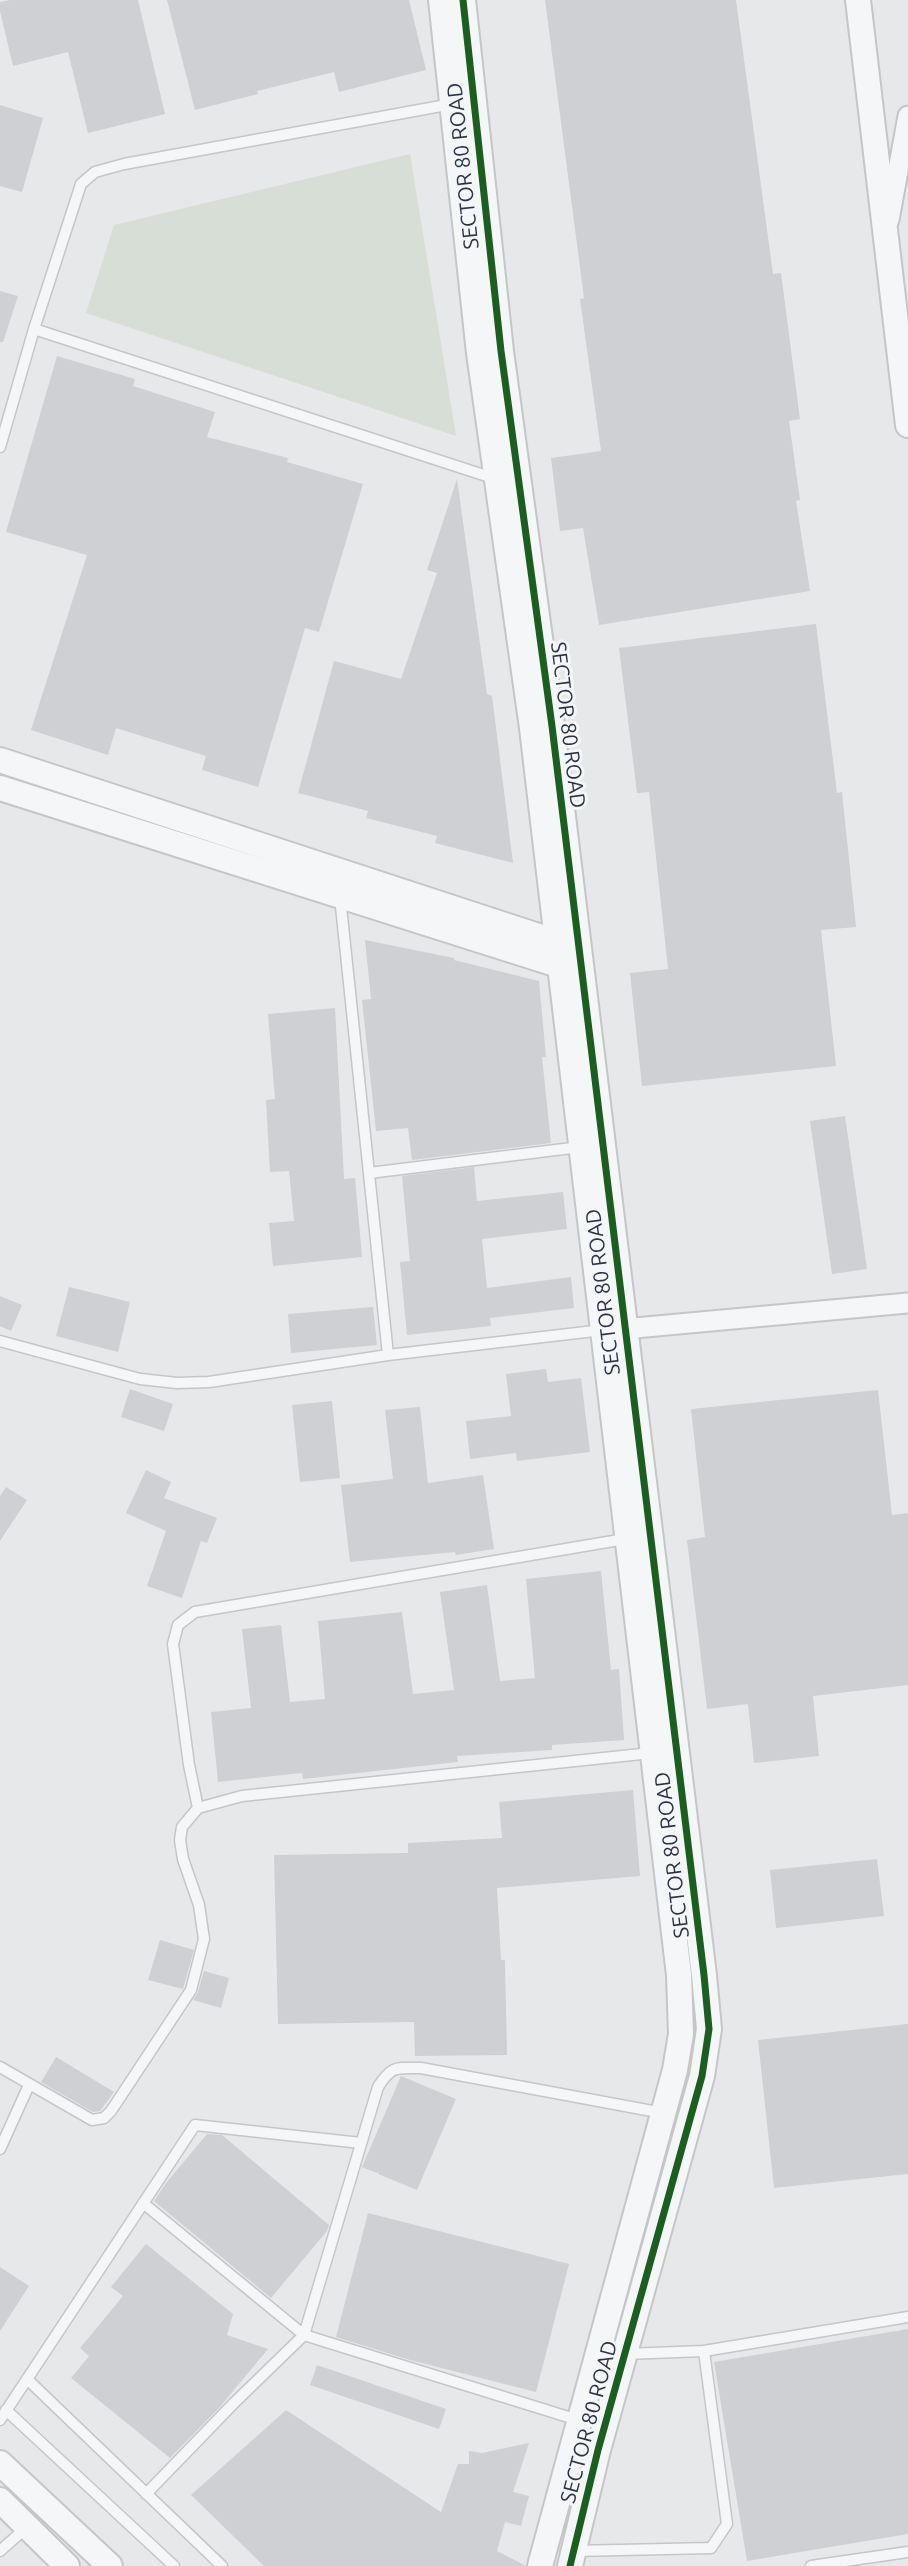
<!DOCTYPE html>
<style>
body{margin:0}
canvas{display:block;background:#e6e8ea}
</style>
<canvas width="908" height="2566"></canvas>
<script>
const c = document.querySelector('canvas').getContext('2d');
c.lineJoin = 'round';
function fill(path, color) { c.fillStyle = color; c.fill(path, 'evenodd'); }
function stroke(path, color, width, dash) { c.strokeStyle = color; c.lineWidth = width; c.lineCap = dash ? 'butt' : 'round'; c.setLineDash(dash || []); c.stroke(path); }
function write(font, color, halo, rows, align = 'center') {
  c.font = font + ' Ubuntu,sans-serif'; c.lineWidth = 6; c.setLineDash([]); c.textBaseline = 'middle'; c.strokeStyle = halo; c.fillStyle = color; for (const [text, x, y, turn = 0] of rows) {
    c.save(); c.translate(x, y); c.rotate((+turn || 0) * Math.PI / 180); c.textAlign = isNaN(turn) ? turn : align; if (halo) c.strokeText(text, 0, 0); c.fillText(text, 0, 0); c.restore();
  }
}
fill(new Path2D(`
 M410,154L456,436L86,313L114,225Z`), '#d6ded6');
fill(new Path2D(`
 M10,0H138L165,114L88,133L68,52L13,66L0,11V2Z
 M167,0H409L426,70L339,92L334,72L257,91L258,94L195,110Z
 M545,0H736L773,274L781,273L800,419L789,421L800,500L796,501L810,591L599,625L583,528L560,531L551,458L601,451L580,299L584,298Z
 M0,105L43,118L22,192L0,186Z
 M0,291L18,296L3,342H0Z
 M57,356L135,379L133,386L215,412L207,437L288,458L287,462L363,484L319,632L305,628L258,787L202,770L206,756L116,728L108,755L31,730L87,555L6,532Z
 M457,479L487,694L492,696L513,863L435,843L437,836L366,818L368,811L298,793L334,661L401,679L437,573L427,570Z
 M816,624L837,793L842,792L856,927L821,930L836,1066L642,1086L630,973L668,969L649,792L637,793L619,648Z
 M365,940L454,958V960L539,981L546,1057H542L551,1143L412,1160L408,1128L376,1131L362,1000L371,999Z
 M335,1008L344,1179L355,1178L362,1257L273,1266L269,1223L294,1221L289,1171L270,1172L266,1100L275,1099L268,1014Z
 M845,1116L867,1269L832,1274L810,1121Z
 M474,1167L477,1201L563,1192L567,1229L482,1239L487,1288L571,1277L574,1308L490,1318L491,1326L407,1335L400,1262L410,1261L402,1176Z
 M69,1287L130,1302L118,1352L56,1336Z
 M0,1296L22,1305L11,1331L0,1326Z
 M373,1307L377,1345L291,1353L288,1314Z
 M546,1369L548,1382L581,1378L590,1452L517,1461L516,1453L470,1459L466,1421L511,1416L506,1374Z
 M130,1389L173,1404L164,1431L121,1417Z
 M878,1390L892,1515L908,1513V1685L813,1696L819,1756L754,1763L748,1704L707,1709L687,1540L705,1537L691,1409Z
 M332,1401L340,1478L300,1482L292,1405Z
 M420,1407L428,1483L483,1475L494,1549L456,1555L455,1552L350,1562L341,1485L393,1479L385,1410Z
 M146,1470L171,1482L164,1498L217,1518L207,1543L201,1541L182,1598L147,1586L166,1531L126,1513Z
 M6,1487L27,1500L0,1541V1496Z
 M601,1571L611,1670L619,1669L624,1740L552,1745V1750L457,1756L458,1762L385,1770L303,1779L302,1773L218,1782L211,1712L251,1708L242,1629L281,1625L290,1702L325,1699L318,1621L402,1612L413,1694L454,1690L440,1592L487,1585L500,1681L535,1678L526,1579Z
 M633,1790L640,1876L497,1888L501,1960H505L507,2055L415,2056L414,2022L278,2024L274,1855L408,1853V1843L502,1838L499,1802Z
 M877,1859L884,1916L776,1928L770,1870Z
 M160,1940L194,1950L183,1989L148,1980Z
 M204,1971L229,1978L221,2008L193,2000L198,1992Z
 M908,2024V2174L774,2188L758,2040Z
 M56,2057L114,2092L100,2111L93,2112L41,2082Z
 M401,2076L456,2099L417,2190L378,2174L379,2170L377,2173L362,2167Z
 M207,2134L222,2135L329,2225L327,2231L271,2298L154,2201L166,2183Z
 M368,2213L569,2264L536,2392L410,2360L336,2337Z
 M146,2244L233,2314L227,2335L268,2349L219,2408L170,2458L71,2378L89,2356L80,2348L123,2296L111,2287Z
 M0,2267L29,2286L0,2331Z
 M908,2329V2534L747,2561L714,2362Z
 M317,2365L446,2409L439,2429L310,2385Z
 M286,2410L441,2512L458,2464H469V2451L482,2453L529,2443L513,2492L529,2496L521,2526L505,2522L497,2551L526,2566H264L191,2495Z`), '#ced0d3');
const service = new Path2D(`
 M34,329L496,479
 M0,447L34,329L81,184L95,172L124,164L452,104
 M340,897L388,1355
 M369,1173L580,1147
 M0,1341L140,1379L177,1383L209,1382L388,1355L603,1330
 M198,1808L189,1765L173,1644L178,1625L195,1612L625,1539
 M0,2067L92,2120L104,2118L111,2111L191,1990L204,1939L199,1905L183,1859L180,1840L182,1827L198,1808L242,1796L651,1753
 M0,2149L29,2085
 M143,2203L304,2335L378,2087C392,2065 396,2068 421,2068L663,2113
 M704,2351L908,2317
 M27,2379L222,2566
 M6,2410L174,2566
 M0,2420L195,2125L361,2143
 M146,2494L234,2403L304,2335L578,2420
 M0,2551L27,2527
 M574,2551L711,2548L727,2524L704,2351L625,2354
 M811,2566L908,2552`);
const minor = new Path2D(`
 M889,220L908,116
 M613,1330L908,1303`);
const tertiary = new Path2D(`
 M441,0L479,353L532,728L679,1975L681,2034L675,2070L540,2566
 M463,0L501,351L552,726L704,1975L709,2029L702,2076L598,2450L570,2566
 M858,0L908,425
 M0,760L572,947
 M0,788L574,970
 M0,2463L110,2566
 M0,2500L67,2566`);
stroke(service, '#c4c6c8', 13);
stroke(minor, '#c4c6c8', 23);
stroke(tertiary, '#c4c6c8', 28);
stroke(service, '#f5f6f7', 10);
stroke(minor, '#f5f6f7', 19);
stroke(tertiary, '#f5f6f7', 24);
stroke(new Path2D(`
 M463,0L501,351L552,726L704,1975L709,2029L702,2076L598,2450L570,2566`), '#1b5e20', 7);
write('21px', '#2b3445', '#f4f6f9', [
 ["SECTOR 80 ROAD",463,166,-96],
 ["SECTOR 80 ROAD",568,725,83],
 ["SECTOR 80 ROAD",603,1292,-97],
 ["SECTOR 80 ROAD",672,1855,-97],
 ["SECTOR 80 ROAD",589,2422,-75]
]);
</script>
